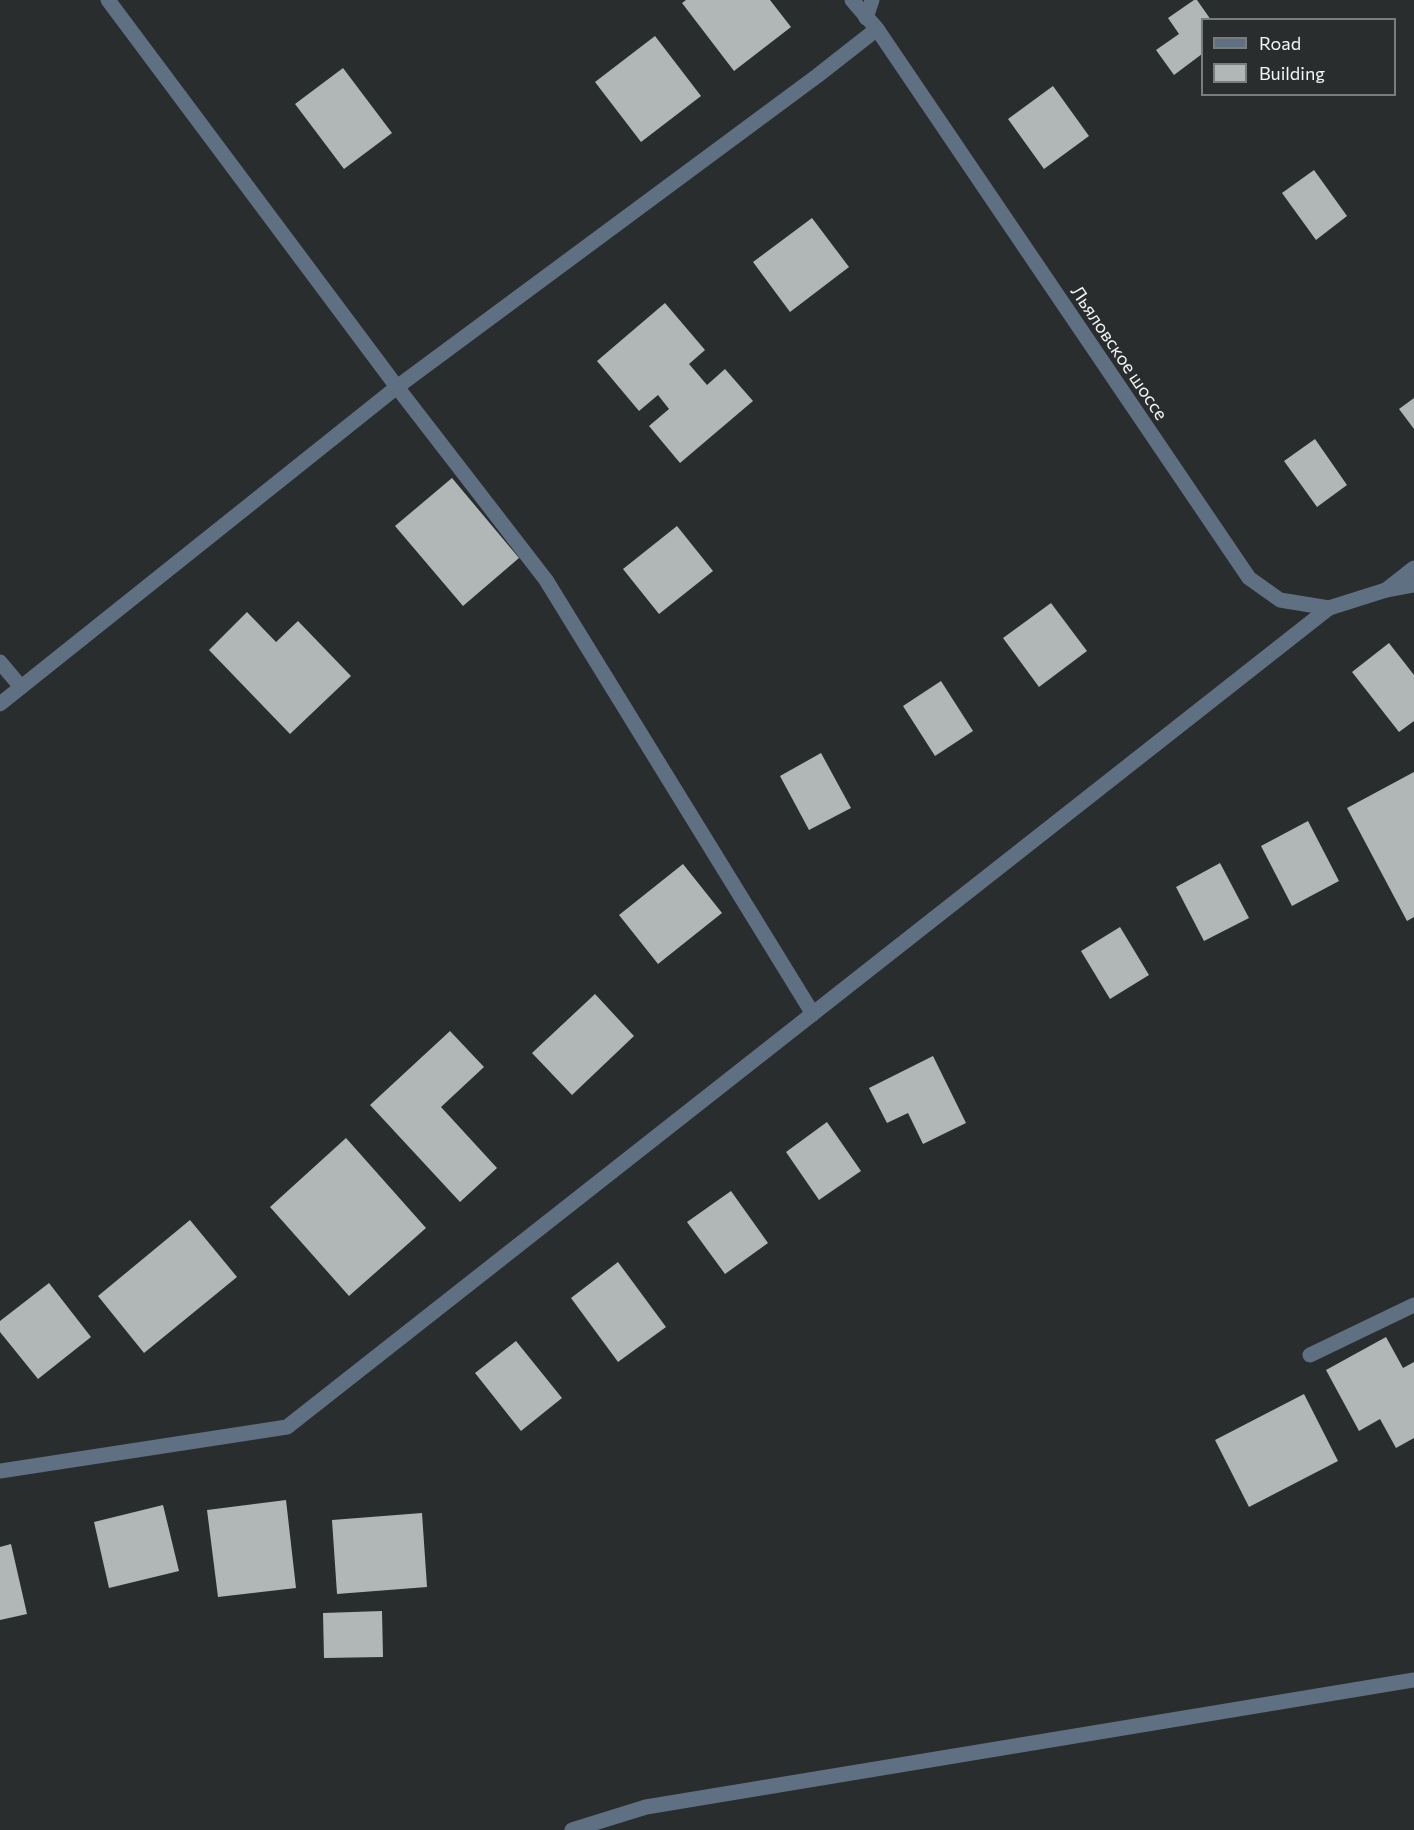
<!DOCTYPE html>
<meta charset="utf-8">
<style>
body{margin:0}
#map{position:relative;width:1414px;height:1830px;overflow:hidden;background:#292d2e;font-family:Commissioner,sans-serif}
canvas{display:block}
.legend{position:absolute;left:1201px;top:18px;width:195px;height:78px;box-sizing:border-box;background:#292d2e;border:2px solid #7a7d7e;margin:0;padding:8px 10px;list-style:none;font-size:18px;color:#f3f5f6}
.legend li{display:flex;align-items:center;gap:12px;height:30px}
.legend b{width:30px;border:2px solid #7a7d7e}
</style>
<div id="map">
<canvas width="1414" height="1830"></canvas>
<ul class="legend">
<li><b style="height:8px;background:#5f7082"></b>Road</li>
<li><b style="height:16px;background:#b1b6b6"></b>Building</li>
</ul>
</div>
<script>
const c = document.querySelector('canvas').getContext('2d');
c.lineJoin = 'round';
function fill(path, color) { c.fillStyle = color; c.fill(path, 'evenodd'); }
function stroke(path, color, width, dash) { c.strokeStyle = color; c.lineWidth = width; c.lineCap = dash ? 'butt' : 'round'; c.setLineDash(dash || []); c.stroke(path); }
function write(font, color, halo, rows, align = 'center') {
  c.font = font + ' Commissioner,sans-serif'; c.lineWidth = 6; c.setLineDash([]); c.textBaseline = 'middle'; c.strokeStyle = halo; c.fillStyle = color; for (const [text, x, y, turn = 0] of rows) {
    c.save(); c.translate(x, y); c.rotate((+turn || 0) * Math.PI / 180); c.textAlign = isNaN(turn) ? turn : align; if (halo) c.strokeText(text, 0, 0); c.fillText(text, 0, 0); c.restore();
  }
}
fill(new Path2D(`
 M686,0H770L791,27L734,71L682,3Z
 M1194,0H1197L1211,20H1202V54L1174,75L1156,50L1179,34L1168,18Z
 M655,36L701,96L641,142L595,82Z
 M343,68L392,133L344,169L295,104Z
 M1053,86L1089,136L1044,169L1008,119Z
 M1314,170L1347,216L1316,240L1282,193Z
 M812,218L849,267L790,312L753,262Z
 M665,303L705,350L689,364L707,385L725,369L753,401L680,463L649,426L669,409L658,395L639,411L597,361Z
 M1414,398V429L1399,409Z
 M1315,439L1347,485L1317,507L1284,461Z
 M452,478L519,558L463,606L395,526Z
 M677,526L713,571L659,614L623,569Z
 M1051,603L1087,651L1039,687L1003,638Z
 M247,612L276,642L298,621L351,676L290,734L209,650Z
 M1389,643L1414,675V721L1399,732L1352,672Z
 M941,681L973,731L935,756L903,706Z
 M821,753L851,808L809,830L780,776Z
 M1414,772V917L1407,921L1347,808Z
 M1308,821L1339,881L1292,906L1261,846Z
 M1220,863L1249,918L1204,941L1176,887Z
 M683,864L722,913L658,964L619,915Z
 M1120,927L1149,975L1110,999L1081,951Z
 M595,994L634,1036L572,1095L532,1053Z
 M450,1031L484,1067L441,1107L497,1168L460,1202L370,1105Z
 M933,1056L966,1123L923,1144L908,1113L887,1123L869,1088Z
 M827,1122L861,1171L819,1200L786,1152Z
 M346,1138L426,1228L349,1296L270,1207Z
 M731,1191L768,1243L725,1274L687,1222Z
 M190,1220L237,1277L144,1353L98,1296Z
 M618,1262L666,1327L618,1362L571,1298Z
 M49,1283L91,1337L38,1379L0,1332V1321Z
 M1386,1337L1403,1368L1414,1362V1438L1396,1448L1380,1419L1359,1431L1326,1370Z
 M516,1341L562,1398L521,1431L475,1373Z
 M1304,1394L1338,1461L1249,1507L1215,1440Z
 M286,1500L296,1588L218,1597L207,1510Z
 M163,1505L179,1571L109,1588L94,1522Z
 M422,1513L427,1587L337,1594L332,1520Z
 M11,1544L27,1614L0,1620V1547Z
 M382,1611L383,1657L324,1658L323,1613Z`), '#b1b6b6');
stroke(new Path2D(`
 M108,0L397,387L546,580L813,1014
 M0,662L21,687
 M1310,1355L1414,1305`), '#5f7082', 15);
stroke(new Path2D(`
 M866,18L872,0
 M1386,590L1414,568
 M0,704L397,387L817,76L877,29
 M0,1471L287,1427L1329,608
 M572,1830L646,1807L1414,1680`), '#5f7082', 15);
stroke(new Path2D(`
 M852,0L877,29L1249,578L1280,600L1329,608L1386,590L1414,585`), '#5f7082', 15);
write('18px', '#f3f5f6', '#292d2e', [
 ["Льяловское шоссе",1119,353,56]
]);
</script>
